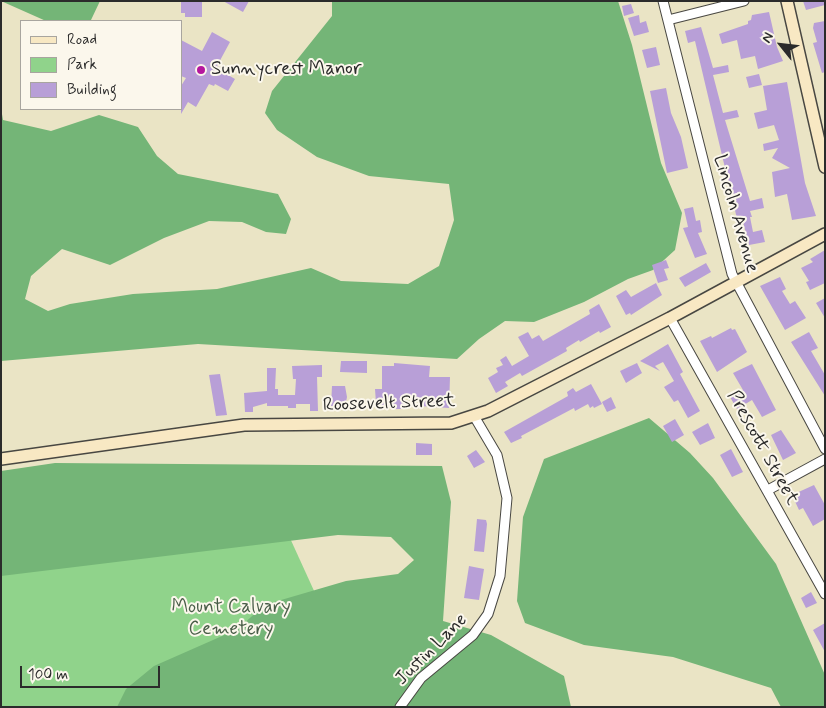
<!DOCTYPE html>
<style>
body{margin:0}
#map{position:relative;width:826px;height:708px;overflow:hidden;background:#eae4c5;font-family:Mynerve,sans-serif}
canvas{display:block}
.frame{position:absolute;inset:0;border:2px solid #2b2b2b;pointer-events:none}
.legend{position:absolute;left:20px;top:20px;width:162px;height:90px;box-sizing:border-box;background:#fbf7ec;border:1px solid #a8a59f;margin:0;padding:6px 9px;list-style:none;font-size:15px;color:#2b2b2b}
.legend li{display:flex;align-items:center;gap:10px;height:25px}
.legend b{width:25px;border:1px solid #a8a59f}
.north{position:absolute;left:756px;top:20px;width:50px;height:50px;-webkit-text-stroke:4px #fbf7ec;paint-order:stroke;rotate:299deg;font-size:14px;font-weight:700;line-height:20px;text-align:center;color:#2b2b2b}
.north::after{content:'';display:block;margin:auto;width:18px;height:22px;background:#2b2b2b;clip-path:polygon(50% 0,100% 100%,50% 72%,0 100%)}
.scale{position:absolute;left:20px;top:666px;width:140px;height:22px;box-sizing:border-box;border:2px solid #2b2b2b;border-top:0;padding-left:6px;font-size:15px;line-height:18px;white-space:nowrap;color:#2b2b2b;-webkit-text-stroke:4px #fbf7ec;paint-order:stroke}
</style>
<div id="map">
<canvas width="826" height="708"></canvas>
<div class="frame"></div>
<ul class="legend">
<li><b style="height:6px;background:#f8e8c3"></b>Road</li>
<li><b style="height:14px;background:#90d38b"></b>Park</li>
<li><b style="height:14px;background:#b89fd7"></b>Building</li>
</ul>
<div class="north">N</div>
<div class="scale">100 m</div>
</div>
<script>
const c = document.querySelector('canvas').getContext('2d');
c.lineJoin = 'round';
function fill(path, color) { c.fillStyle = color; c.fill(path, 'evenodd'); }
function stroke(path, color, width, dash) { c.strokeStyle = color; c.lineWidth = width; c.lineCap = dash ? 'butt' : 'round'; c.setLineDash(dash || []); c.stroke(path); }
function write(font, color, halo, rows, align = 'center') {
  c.font = font + ' Mynerve,sans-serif'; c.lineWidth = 4; c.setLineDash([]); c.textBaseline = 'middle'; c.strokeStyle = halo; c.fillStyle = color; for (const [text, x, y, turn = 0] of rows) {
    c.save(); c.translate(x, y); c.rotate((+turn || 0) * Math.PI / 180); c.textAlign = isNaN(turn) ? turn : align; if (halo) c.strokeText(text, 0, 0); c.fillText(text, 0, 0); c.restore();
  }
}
fill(new Path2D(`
 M284,525L367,707H1V560Z`), '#90d38b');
fill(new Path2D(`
 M1,1H100L91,20L85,21H46Z
 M332,1H618L632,45L661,163L682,213L675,250L653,270L628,279L584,302L534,322L505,321L479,339L457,359L198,344L1,361V108L3,120L51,131L99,115L138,127L157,156L178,174L278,194L291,219L286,234L266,232L242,222L209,221L164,238L110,265L62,249L31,276L25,299L48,311L70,304L133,294L217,289L311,268L341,281L408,284L439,266L454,220L449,184L369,176L317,157L277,130L265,113L272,91L332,16Z
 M649,418L690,453L713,478L776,564L825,675V707H781L771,688L673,657L584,645L525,623L517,601L523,517L544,459Z
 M55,463L442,466L451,502L443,621L491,635L564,676L571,707H117L126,689L154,666L238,629L264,605L346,581L398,574L414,560L391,537L338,535L1,576V471Z`), '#74b577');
fill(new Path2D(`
 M181,1H202V17H185V13H181Z
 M223,1H249L243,12Z
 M803,1H825V5L806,10Z
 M631,4L634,13L624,16L622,6Z
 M769,12L777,47L783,61L758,69L755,56L741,59L737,40L722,44L719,34L748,24V21L751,20L752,15Z
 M639,15L640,23L646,21L649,32L634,36L628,18Z
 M825,21V72L822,73L813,43L817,42L813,28L814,23Z
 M701,27L713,68L728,65L729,72L713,75L723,113L737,110L739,117L725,120L750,201L762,198L764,208L750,211L752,217H750L753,232L762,230L765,242L749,245L743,222L738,223L695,41L688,43L685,31Z
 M212,32L230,42L217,66L222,69L221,71L235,79L228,91L215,84L214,86L209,84L196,107L188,102L181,114V86L186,78L181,76V40L202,51Z
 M656,47L660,65L647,68L642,50Z
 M759,74L762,85L749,88L746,77Z
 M787,82L805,183L816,216L792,220L787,194L775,197L772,172L790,168L772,158L778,148L764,151L763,144L779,140L774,125L758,129L754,113L767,110L763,86Z
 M666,88L671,113L681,137L688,168L667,173L650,91Z
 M693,207L696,221L700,220L702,232L698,233L707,254L695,258L683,228L688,227L684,209Z
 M825,250V283L810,290L806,282L809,281L801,268L813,262L810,259Z
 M666,260L669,268L664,269L668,280L658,283L652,265Z
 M706,263L711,272L685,287L679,278Z
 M780,277L786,289L782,291L790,304L795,301L806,318L785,330L760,286Z
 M656,283L662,295L631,315L630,313L626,315L616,296L626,290L631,297Z
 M825,298V318L816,303Z
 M599,304L611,327L600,333L599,331L580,342L579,340L566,348L567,351L522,376L520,373L505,382L508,386L496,393L488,378L498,372L496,368L503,365L500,360L506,356L512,366L529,356L518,337L528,332L532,339L539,335L543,341L590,314L589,310Z
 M731,328L732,330L735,329L747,352L717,372L700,341L711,336L712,338Z
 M809,332L818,348L811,351L825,375V396L791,342Z
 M668,344L683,372L680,374L700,411L688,418L678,400L674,402L664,387L674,381L663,362L655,366L660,371L640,361Z
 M341,361H367V373L340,372Z
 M394,363L430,366L429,377H450L449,408L420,406L419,398H404L405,409H395V405L378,406V403H376L375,389H382V366H394Z
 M637,363L642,373L626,383L620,371Z
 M752,364L776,410L762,417L752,400L737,409L730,397L743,390L733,373Z
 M322,365V377H317L318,411H310V404H296V408H288V406H267V403L253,407V412H245L244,393L267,391V368H276L275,389H278V395H295L296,379H293L292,366Z
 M220,374L227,415L216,416L209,375Z
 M591,384L602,404L594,408L593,406L590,408L588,404L575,411L574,408L521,436L522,438L511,443L504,432L568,396L567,392L573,388L576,392Z
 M332,386H345L347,397L346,402H341L340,406H331Z
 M611,397L616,408L607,412L602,402Z
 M675,419L684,435L672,442L663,426Z
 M708,423L715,438L700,445L692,432Z
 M781,430L796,453L783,460L771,435Z
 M416,443L432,444V455H416Z
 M731,449L743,472L732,477L720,455Z
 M476,450L485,462L474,468L467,456Z
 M814,485L825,505V519L813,526L803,508L799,510L792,495Z
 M477,519L486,520L487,524L484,552L474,551Z
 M469,566L484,569L479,600L464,598Z
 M811,592L817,603L806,608L801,598Z
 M825,623V652L813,630Z`), '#b89fd7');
const street = new Path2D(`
 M663,1L732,274L825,449
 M668,20L744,1
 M670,318L825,594
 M768,490L825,459
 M400,707L421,678L473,635L488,614L500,576L507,498L497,455L474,416`);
const secondary = new Path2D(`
 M787,1L825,167
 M1,459L244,425L451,423L488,411L670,318L825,234`);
stroke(street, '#484742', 11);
stroke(secondary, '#484742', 14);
stroke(street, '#fff', 9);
stroke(secondary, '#f8e8c3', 11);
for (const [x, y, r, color] of [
 [201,70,5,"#b5179e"]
]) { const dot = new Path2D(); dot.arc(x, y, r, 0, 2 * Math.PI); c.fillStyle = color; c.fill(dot); stroke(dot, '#fbf7ec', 2); }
write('19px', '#2b2b2b', '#fbf7ec', [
 ["Sunnycrest Manor",211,70]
], 'left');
write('19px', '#2b2b2b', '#fbf7ec', [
 ["Lincoln Avenue",735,214,74],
 ["Roosevelt Street",389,404,-2],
 ["Prescott Street",762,448,61],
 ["Justin Lane",432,650,-45]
]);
write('19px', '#495d48', '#fbf7ec', [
 ["Mount Calvary",231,608],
 ["Cemetery",231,630]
]);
</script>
